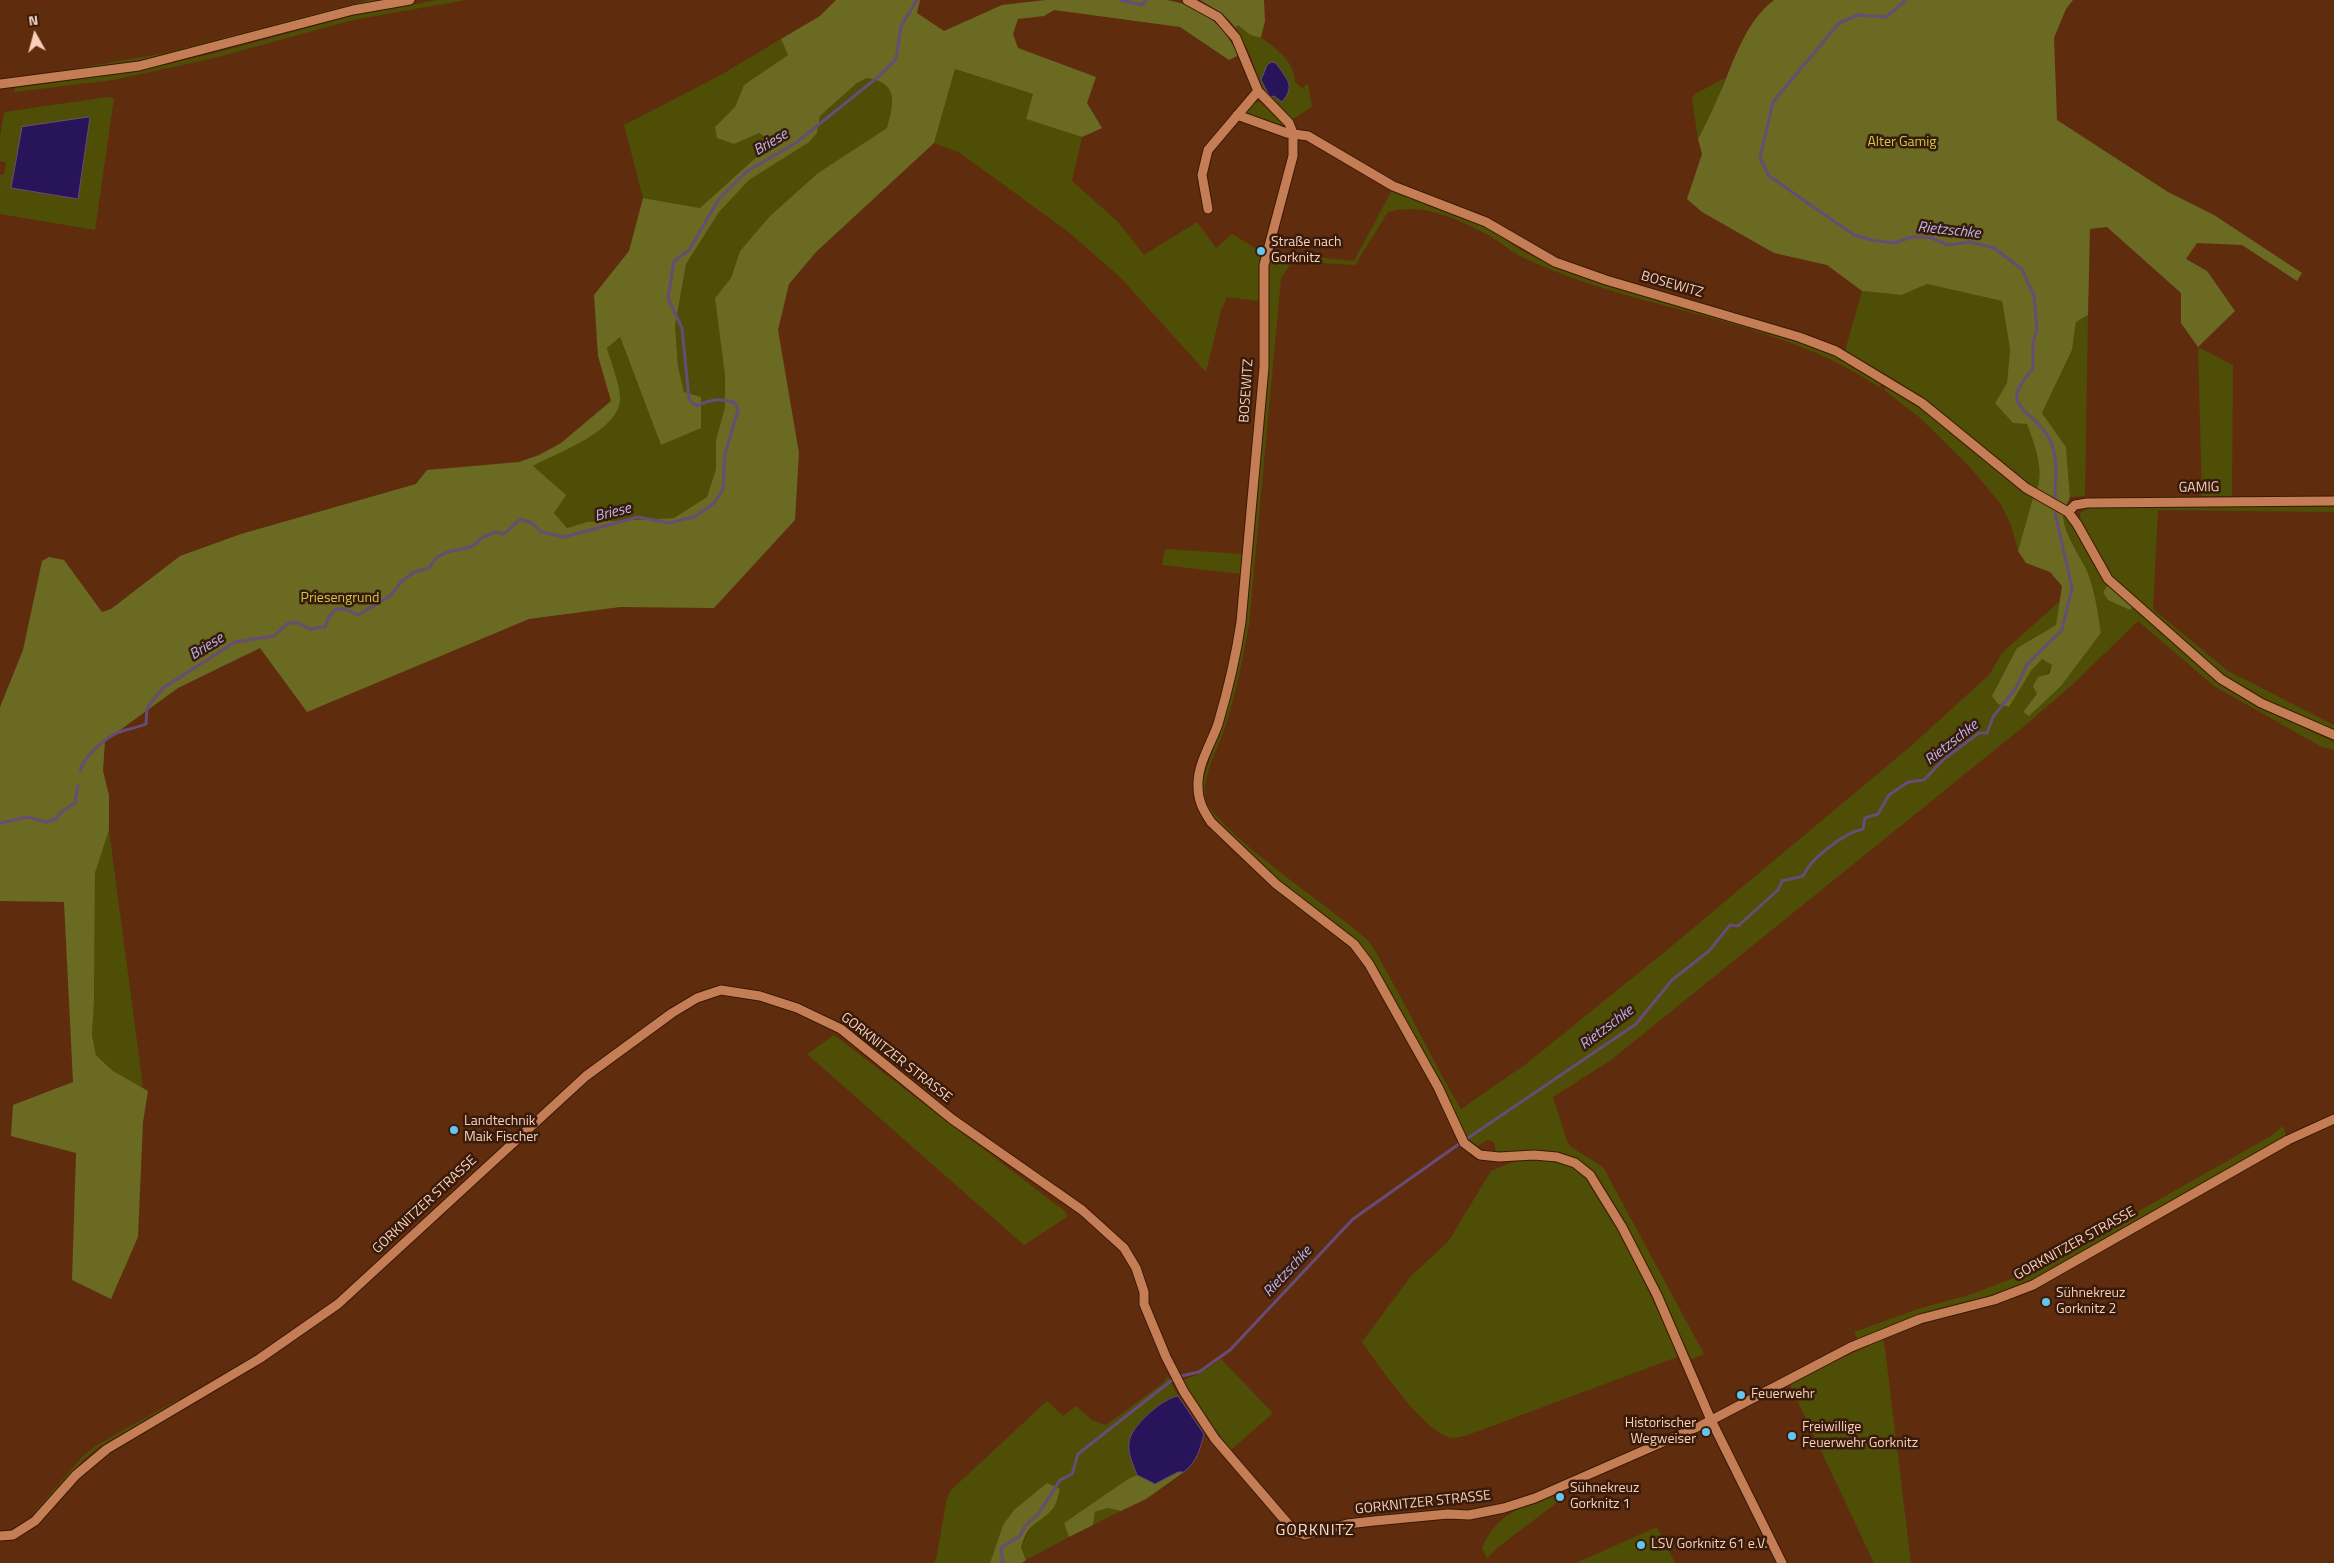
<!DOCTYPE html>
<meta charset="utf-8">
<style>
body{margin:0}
#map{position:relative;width:2334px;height:1563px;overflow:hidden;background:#5f2d0e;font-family:"Titillium Web",sans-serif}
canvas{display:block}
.north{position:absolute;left:10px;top:10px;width:50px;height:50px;-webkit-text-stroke:4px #381b0b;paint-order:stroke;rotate:353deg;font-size:14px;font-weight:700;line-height:20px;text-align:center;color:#f8d0bb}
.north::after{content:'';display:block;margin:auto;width:18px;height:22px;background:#f8d0bb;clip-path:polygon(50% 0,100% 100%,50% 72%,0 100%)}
</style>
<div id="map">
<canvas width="2334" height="1563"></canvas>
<div class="north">N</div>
</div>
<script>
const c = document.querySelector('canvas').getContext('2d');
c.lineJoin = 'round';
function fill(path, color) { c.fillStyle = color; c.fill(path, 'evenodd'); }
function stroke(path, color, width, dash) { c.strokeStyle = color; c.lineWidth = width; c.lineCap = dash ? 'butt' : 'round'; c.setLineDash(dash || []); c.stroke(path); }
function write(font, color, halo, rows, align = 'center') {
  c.font = font + ' "Titillium Web",sans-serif'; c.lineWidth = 5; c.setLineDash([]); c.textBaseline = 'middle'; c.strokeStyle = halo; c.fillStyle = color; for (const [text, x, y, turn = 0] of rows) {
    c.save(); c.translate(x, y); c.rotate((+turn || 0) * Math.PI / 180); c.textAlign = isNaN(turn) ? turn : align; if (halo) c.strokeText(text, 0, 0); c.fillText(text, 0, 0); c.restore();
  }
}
fill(new Path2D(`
 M368,0H385L165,56L74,72L16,79L165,53Z
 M437,0H466L353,20L214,58L113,80L14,92L15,88L138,71L211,54L352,16Z
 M1238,25C1245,31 1252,38 1261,37C1277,50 1294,60 1295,82L1302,88L1308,84L1312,107L1293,119L1269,98L1263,89L1247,48L1236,28ZM1267,65L1270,97L1261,80Z
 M781,39L788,55L744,85L735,107L715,127L759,133L768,139L762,152L700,208L643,198L624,125L721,75Z
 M955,69L1033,94L1026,119L1082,137L1072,181L1118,222L1144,255L1197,222L1216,248L1232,234L1260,251L1259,301L1227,297L1221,311L1206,372L1120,277L1066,230L960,153L934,143Z
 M867,78C900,83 893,104 887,128L818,173L770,216L740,251L731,278L715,298L725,376V407L716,440V469L707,497L674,518L587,522L567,528L554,513L533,466L559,451L620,396L607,348L619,336L661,444L684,392L678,366L675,326L686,264L719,212L749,180L808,143L817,132L820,116L857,83Z
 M1725,78L1716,103L1698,139L1692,99L1695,94Z
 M108,97L114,98L95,230L0,214V175H4L6,163L0,161V137L4,112Z
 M1260,102L1283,124L1282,126L1247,115L1246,110L1252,103Z
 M1392,190L1485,226L1522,251L1553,266L1807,345L1833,354L1883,383L1879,387C1772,315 1635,312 1520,256C1509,250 1499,241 1488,235C1458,219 1423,202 1388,212L1355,265L1303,262L1290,265L1281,278L1249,624C1243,659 1236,693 1225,727C1218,748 1203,774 1205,796C1208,827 1338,912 1365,938C1375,947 1382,965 1389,976C1414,1020 1435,1066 1461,1109L1526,1064L1667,950L1911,746L1989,675L2002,653L2060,601L2056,625L2017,648L2009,707L2031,671L2041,659L2052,665L2037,694L2023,712L2029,715L2061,686L2101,633C2098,612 2095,590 2087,571C2078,552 2064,535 2063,514C2082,534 2091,562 2108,585L2103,592L2130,610L2133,607L2218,683L2259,706L2334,742V750L2320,746L2214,686L2138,621L2072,685L2028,723L1611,1060L1553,1097L1567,1141L1571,1147L1603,1167L1704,1354L1690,1360L1659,1289L1626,1225L1593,1172L1577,1160L1496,1152L1494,1142L1488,1140L1475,1147L1470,1143L1443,1088L1373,961L1358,943L1279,882L1206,809L1201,785L1221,727L1240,657L1245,625L1266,285L1270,253L1354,261Z
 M1927,284L2002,301L2010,349L2007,383L1995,403C2004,409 2022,416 2028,425C2038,442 2043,472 2037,490L1924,400L1899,382L1845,351L1862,291L1902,295Z
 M2088,315L2085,496L2070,497L2066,447L2042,413L2072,350L2076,322Z
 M2198,347L2233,365L2232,496H2202Z
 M1888,386L1918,405L2022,491L2033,498L2018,551L2011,525L2000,503L1969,466L1919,417L1884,390Z
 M2091,507H2334V512L2158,510L2153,609L2228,671L2334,725V730L2263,700L2221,674L2112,577L2081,523L2080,513Z
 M1165,549L1243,554L1241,574L1162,565Z
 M109,830L143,1087L131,1083L113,1071L96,1054L92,1035L94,1001L95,873Z
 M834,1035L1066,1212L1067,1217L1024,1245L807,1054Z
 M2283,1126L2286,1135L2030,1281L1991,1296L1918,1315L1858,1340L1854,1332L1921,1308L1969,1295L2035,1270L2271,1136Z
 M1530,1159L1555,1160L1573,1167L1587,1178L1619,1230L1680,1356L1465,1436C1462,1436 1457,1438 1453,1438C1425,1435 1379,1365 1362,1342L1411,1276L1448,1242L1491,1171L1510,1163Z
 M1883,1339L1885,1349L1911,1563H1874L1790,1385L1821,1368Z
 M1221,1359L1273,1413L1231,1450L1204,1415L1183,1380L1199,1374Z
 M1168,1376L1178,1396L1170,1397L1129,1454L1137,1475L1128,1479L1064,1523L1069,1537L1026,1560L1021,1547L1033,1523L1053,1510L1060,1489L1047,1483L1003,1525L990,1563H934L936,1560L947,1498L951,1490L1047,1401L1063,1416L1076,1406L1092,1420L1106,1425L1162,1384Z
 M179,1399L180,1401L99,1447L84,1459L39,1511L33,1514L83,1456L97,1445Z
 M1557,1494L1559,1501L1497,1548L1487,1558L1482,1548C1497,1512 1523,1507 1557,1494Z
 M1108,1508L1121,1511L1093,1525L1095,1512Z
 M1657,1527L1675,1563H1576Z`), '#4f4e06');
fill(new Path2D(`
 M836,0H920L917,13L944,31L1002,5L1046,0H1167L1189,5L1203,11L1224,31L1239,55L1229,60L1180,27L1054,10L1044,16L1018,19L1013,34L1018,48L1096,77L1087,103L1102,128L1082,137L1026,119L1033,94L955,69L934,143L816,252L789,284L778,330L799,453L795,520L714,608L620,607L529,619L307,712L260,648L178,688L105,741L103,771L109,795V830L95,873L94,1001L92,1035L96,1055L113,1071L148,1091L143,1122L138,1237L111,1299L72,1280L76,1153L11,1136L13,1105L73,1082L64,902L0,901V707L23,650L42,561L49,557L64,560L102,612L111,609L180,556L241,534L416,484L427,470L519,462L539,455L561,443L611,401L598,356L594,295L629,251L643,198L700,208L762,152L768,139L759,133L734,144L717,138L715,127L735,107L744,85L788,55L781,39L820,16ZM867,78C900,83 893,104 887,128L818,173L770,216L740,251L731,278L715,298L725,376V407L716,440V469L707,497L674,518L587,522L567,528L554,513L566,495L533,466C558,452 622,430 620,397C619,381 611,363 607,348L620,337L661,445L701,428V397L684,392L678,366L675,326L686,264L719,212L749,180L808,143L817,133L820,116L857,83Z
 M1200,0H1264L1265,21L1261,37C1252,38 1245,31 1238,25L1236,28L1223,14Z
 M1774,0H2073L2066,9L2054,38L2057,120L2168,192L2214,215L2302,273L2297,281L2242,245L2197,243L2186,259L2207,271L2235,311L2198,347L2181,323V293L2107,227L2090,229L2088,315L2076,322L2072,350L2042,413L2066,447L2070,497L2067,505L2062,506L2037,490C2044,469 2035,445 2027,424L2013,423L1995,403L2007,383L2010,349L2002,301L1927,284L1902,295L1862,291L1827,265L1774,253L1702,212L1687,199L1702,154L1698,139C1704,127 1710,116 1715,104C1732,69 1742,24 1774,0Z
 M2033,498L2063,514C2064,535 2078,552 2087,571C2095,591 2098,612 2101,633L2061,686L2029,716L2023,712L2037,694L2033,686L2038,677L2049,674L2052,665L2042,659L2031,671L2009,707L1998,704L1992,696L2017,648L2056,625L2062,586L2050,572L2026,563L2018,551Z
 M2108,585L2133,607L2130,610L2108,600L2103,592Z
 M1178,1472H1184L1146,1499L1121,1511L1108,1508L1095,1512L1093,1525L1069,1537L1064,1523L1128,1479L1137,1475L1155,1484Z
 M1047,1483L1060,1489C1058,1496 1056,1507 1051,1511C1034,1527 1030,1521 1021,1547L1026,1560L1022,1563H990L1003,1525L1014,1510Z`), '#6a6a23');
const water = new Path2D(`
 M1272,62L1276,63C1287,80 1296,85 1282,102L1274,96L1270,97L1261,80L1267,65Z
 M90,117L78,199L11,188L22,127Z
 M1178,1396L1204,1434C1200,1450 1197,1461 1184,1472H1178L1155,1484L1137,1475C1133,1464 1126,1451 1130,1438C1135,1423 1163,1398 1178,1396Z`);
fill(water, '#271459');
stroke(water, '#664c76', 1);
stroke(new Path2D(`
 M1120,0L1142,5L1146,0
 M1906,0L1886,17L1858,15L1839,23L1773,102L1760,158L1769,176L1854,235L1872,240L1894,243L1912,237H1929L1948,245L1970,242L1994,248L2022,269L2034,296L2037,330L2033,342V369C1996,409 2031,406 2049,438C2059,456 2055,480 2055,499
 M80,771C84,756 102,741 115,734C121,730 137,728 146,724L147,708L163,688L235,642L274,636L288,623H298L310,629L325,627L329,617L336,609H345L358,615L390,596L403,580L414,572L429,568L436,558L447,552L471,547L483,537L495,532L504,534L520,519L532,523L541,532L564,537L638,517L669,523L694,517L713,504L723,490L725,454L738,410L735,403C720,397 710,400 696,406L689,399L682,328L668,298L674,261L689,250L719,199L746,172L797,142L878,77L896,59L901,26L917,0
 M0,823L28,817L46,822L56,819L62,811L75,803L78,786
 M1468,1138L1636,1024L1672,980L1709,951L1730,925L1738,926L1778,890L1782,881L1803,876C1811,858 1844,833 1863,829L1865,818L1878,814L1889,795L1908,782L1924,780L1944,759L1979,733H1987L1993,717L2016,688L2027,664L2062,630L2072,588L2055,513
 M1181,1376L1199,1372L1230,1350L1353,1219L1459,1144
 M1001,1563H1003L1001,1548L1020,1536L1025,1526L1039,1513L1060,1480L1072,1474L1078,1454L1172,1380`), '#664c76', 3);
const minor = new Path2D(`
 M1187,0L1218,17L1236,38L1258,91L1289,123L1293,133V156L1264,265V367L1241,622C1236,656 1228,690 1218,724C1211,744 1197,765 1198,786C1198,801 1203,810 1211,822L1276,884L1354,944L1369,964L1438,1087L1464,1143L1480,1155L1499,1157L1534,1155L1557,1157L1575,1163L1590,1175L1622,1227L1657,1295L1711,1420L1782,1563
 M0,84L139,66L353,10L410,0
 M1237,115L1287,133L1308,136L1393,186L1486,222L1555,262L1606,280L1799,337L1836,351L1922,403L2026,488L2068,512L2077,524L2108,579L2221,679L2261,703L2334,735
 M1208,209L1202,175L1208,150L1258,91
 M2068,512L2075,505L2087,503L2334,501
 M0,1536L13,1535L35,1521L76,1475L107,1449L259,1359L338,1304L586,1076L672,1013L697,998L721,990L760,996L797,1008L841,1029L952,1119L1082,1210L1124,1248L1136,1268L1144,1292V1304L1166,1357L1184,1392L1215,1439L1295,1532L1305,1535L1347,1524L1374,1521L1448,1514L1469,1515L1504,1508L1535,1498L1702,1425L1851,1347L1920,1319L1994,1300L2033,1285L2288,1140L2334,1119`);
stroke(minor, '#3b1904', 11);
stroke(minor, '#c57d55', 9);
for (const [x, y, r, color] of [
 [1261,251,5,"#65c5ee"],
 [454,1130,5,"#65c5ee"],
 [2046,1302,5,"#65c5ee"],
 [1741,1395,5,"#65c5ee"],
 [1706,1432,5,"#65c5ee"],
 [1792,1436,5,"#65c5ee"],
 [1560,1497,5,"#65c5ee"],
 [1641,1545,5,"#65c5ee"]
]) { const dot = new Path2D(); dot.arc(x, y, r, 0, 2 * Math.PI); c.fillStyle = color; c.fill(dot); stroke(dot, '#381b0b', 2); }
write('14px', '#c9c84b', '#381b0b', [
 ["Alter Gamig",1902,143],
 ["Priesengrund",340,599]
]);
write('14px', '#f8d0bb', '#381b0b', [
 ["Straße nach",1271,243],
 ["Gorknitz",1271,259],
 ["Landtechnik",464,1122],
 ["Maik Fischer",464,1138],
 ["Sühnekreuz",2056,1294],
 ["Gorknitz 2",2056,1310],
 ["Feuerwehr",1751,1395],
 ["Historischer",1696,1424,"right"],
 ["Wegweiser",1696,1440,"right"],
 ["Freiwillige",1802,1428],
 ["Feuerwehr Gorknitz",1802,1444],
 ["Sühnekreuz",1570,1489],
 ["Gorknitz 1",1570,1505],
 ["LSV Gorknitz 61 e.V.",1651,1545]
], 'left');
write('14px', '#f8d0bb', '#381b0b', [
 ["BOSEWITZ",1672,285,16],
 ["BOSEWITZ",1247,391,-86],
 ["GAMIG",2199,488,-1],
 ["GORKNITZER STRASSE",896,1058,38],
 ["GORKNITZER STRASSE",425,1205,-43],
 ["GORKNITZER STRASSE",2075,1244,-29],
 ["GORKNITZER STRASSE",1423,1503,-6]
]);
write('italic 15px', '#bbb5f3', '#381b0b', [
 ["Briese",771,143,-31],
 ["Rietzschke",1949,231,6],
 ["Briese",613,513,-14],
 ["Briese",207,647,-32],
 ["Rietzschke",1952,743,-38],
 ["Rietzschke",1607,1028,-37],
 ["Rietzschke",1288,1272,-47]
]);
c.letterSpacing = '1px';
write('16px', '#fadac9', '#381b0b', [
 ["GORKNITZ",1315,1531]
]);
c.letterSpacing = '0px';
</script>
